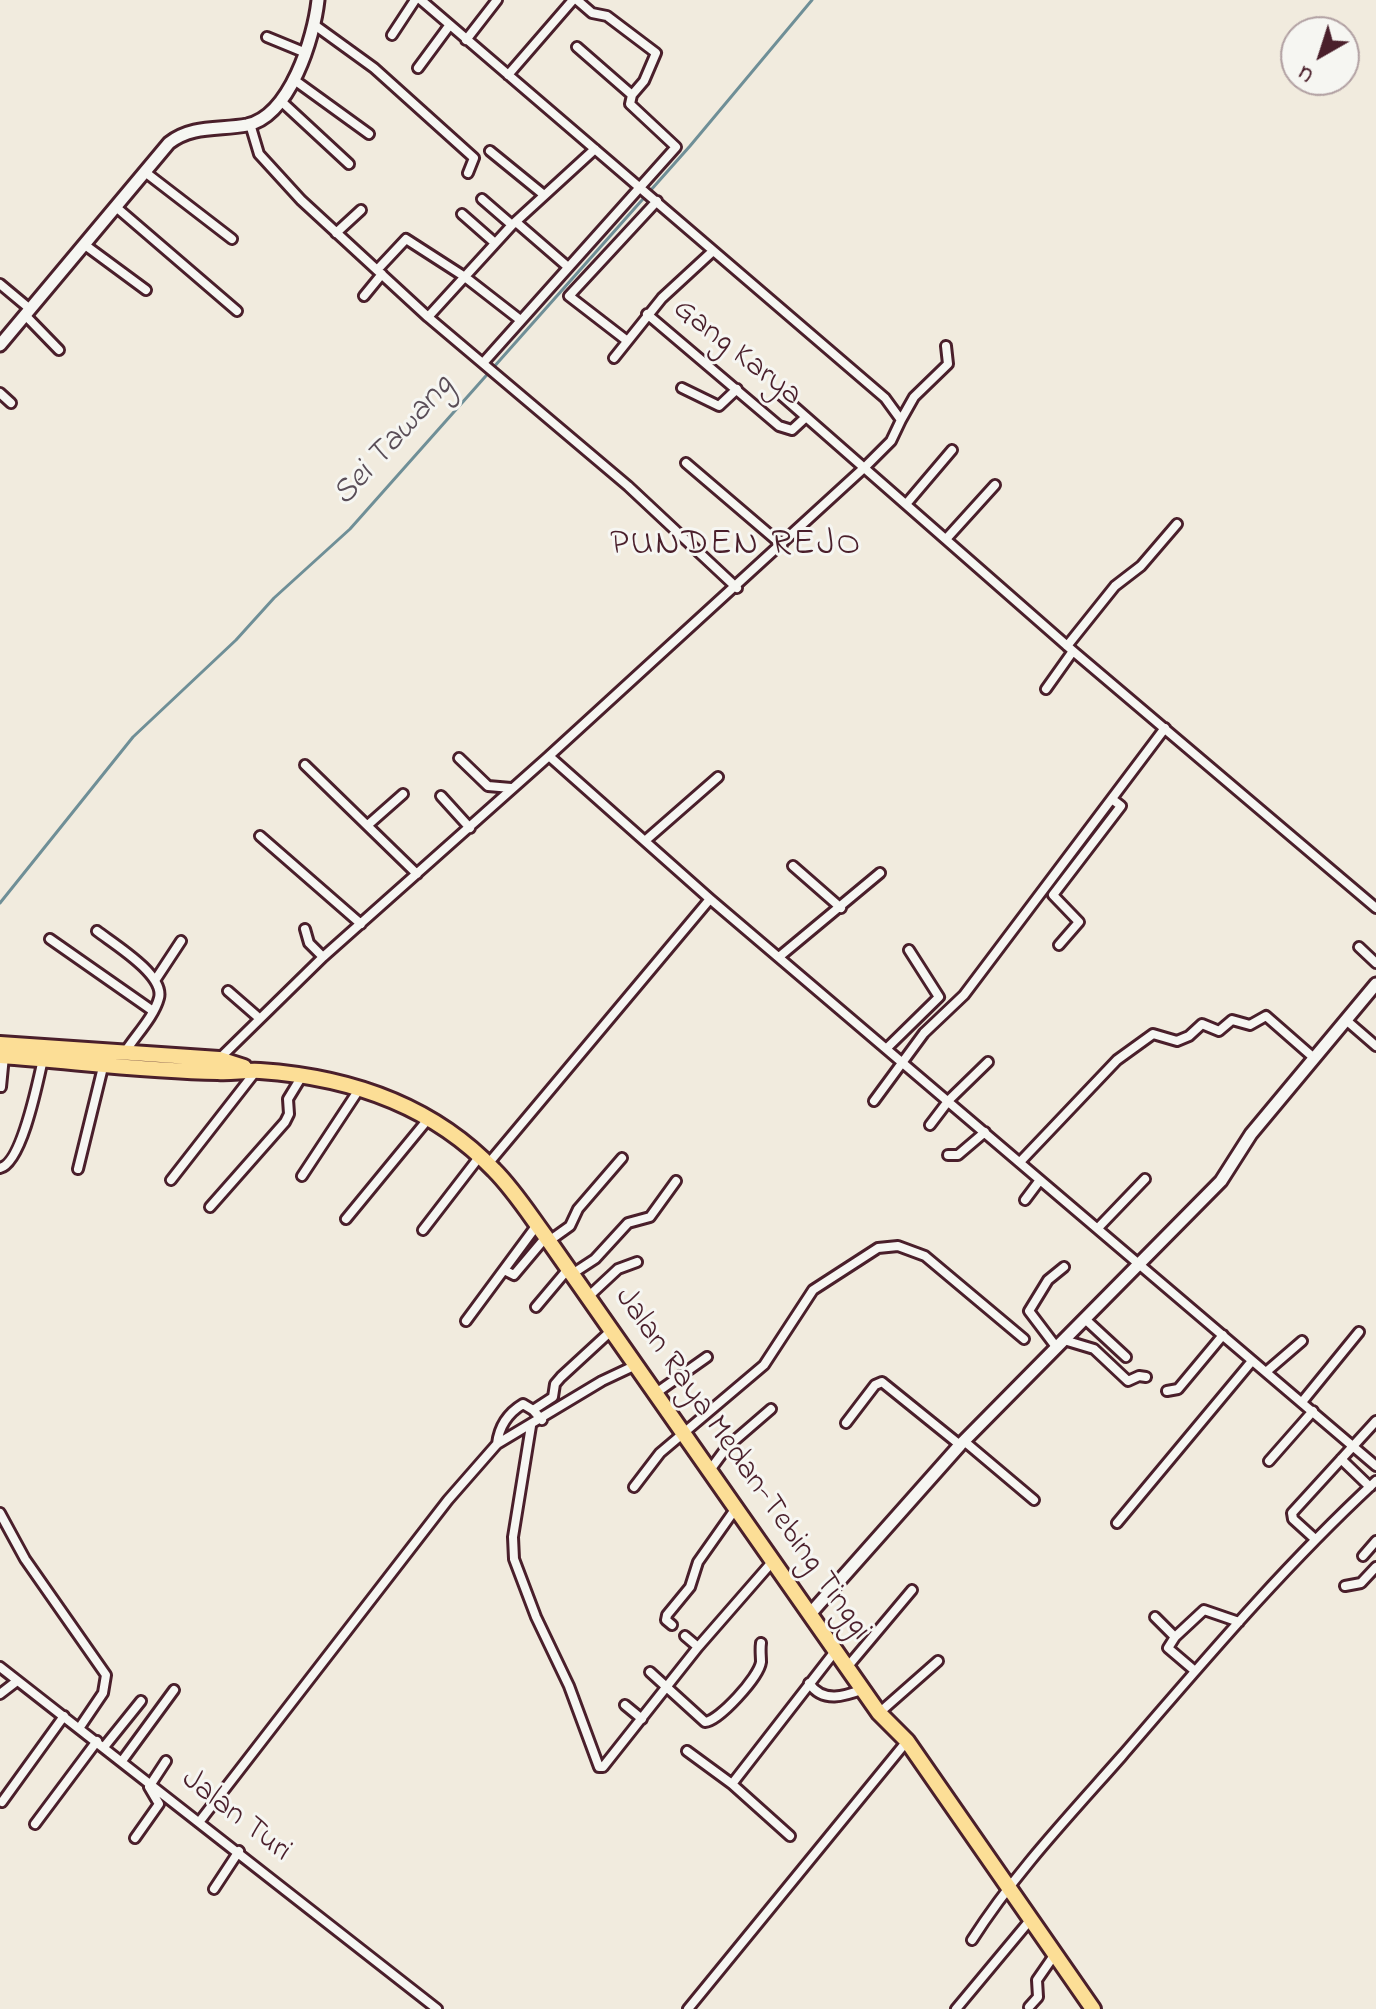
<!DOCTYPE html>
<style>
body{margin:0}
#map{position:relative;width:1376px;height:2009px;overflow:hidden;background:#f1ebde;font-family:"Indie Flower",sans-serif}
canvas{display:block}
.north{position:absolute;left:1280px;top:16px;width:80px;height:80px;box-sizing:border-box;background:#f6f6f2;border:2px solid #b1a0a2;border-radius:50%;rotate:219deg;font-size:22px;font-weight:700;line-height:32px;text-align:center;color:#4a1f2b}
.north::after{content:'';display:block;margin:auto;width:28px;height:36px;background:#4a1f2b;clip-path:polygon(50% 0,100% 100%,50% 72%,0 100%)}
</style>
<div id="map">
<canvas width="1376" height="2009"></canvas>
<div class="north">U</div>
</div>
<script>
const c = document.querySelector('canvas').getContext('2d');
c.lineJoin = 'round';
function stroke(path, color, width, dash) { c.strokeStyle = color; c.lineWidth = width; c.lineCap = dash ? 'butt' : 'round'; c.setLineDash(dash || []); c.stroke(path); }
function write(font, color, halo, rows, align = 'center') {
  c.font = font + ' "Indie Flower",sans-serif'; c.lineWidth = 6; c.setLineDash([]); c.textBaseline = 'middle'; c.strokeStyle = halo; c.fillStyle = color; for (const [text, x, y, turn = 0] of rows) {
    c.save(); c.translate(x, y); c.rotate((+turn || 0) * Math.PI / 180); c.textAlign = isNaN(turn) ? turn : align; if (halo) c.strokeText(text, 0, 0); c.fillText(text, 0, 0); c.restore();
  }
}
stroke(new Path2D(`
 M0,903L133,737L236,640L274,598L350,529L690,146L812,0`), '#6f8f97', 3);
const street = new Path2D(`
 M421,0L885,398L901,420L891,441L865,467L549,756
 M577,0L592,13L607,16L656,53L644,81L632,95
 M316,26L374,68L474,158L468,173
 M392,35L415,0
 M267,37L306,53
 M466,40L497,0
 M418,68L449,26
 M508,75L573,0
 M293,79L369,134
 M281,101L349,164
 M250,124L259,154L301,200L428,317L628,486L737,588
 M490,151L544,195
 M145,172L232,239
 M482,199L512,225
 M116,207L237,311
 M462,214L495,243
 M516,222L568,267
 M336,233L361,210
 M85,245L146,290
 M377,270L406,239L465,277L519,319
 M0,284L30,309
 M364,296L382,274
 M647,314L779,426L792,430L806,417
 M25,315L59,350
 M428,317L512,225L595,149
 M626,340L569,296L657,201
 M614,358L662,298L713,251
 M483,363L676,147L630,104L632,95L577,47
 M682,388L719,406L737,389
 M0,393L11,403
 M781,395L1073,651L1376,908
 M901,420L914,397L948,364L946,346
 M686,463L782,545
 M907,503L952,450
 M947,538L995,485
 M1067,646L1115,586L1141,566L1177,524
 M1046,689L1073,651
 M459,758L488,786L511,788
 M305,765L417,874
 M441,796L470,828
 M369,824L403,794
 M260,836L361,924
 M646,840L718,777
 M793,866L841,908
 M305,929L309,943L323,957
 M97,931C114,944 165,975 159,998C154,1017 135,1036 125,1052
 M50,939L153,1011
 M1059,945L1079,922L1053,895L1121,806L1112,799
 M1359,947L1376,963
 M779,957L880,873
 M156,979L181,941
 M228,991L259,1018
 M1346,1020L1376,1046
 M888,1047L939,997L909,950
 M219,1059L323,957L549,756L710,899L1376,1466
 M1,1087L4,1056
 M874,1101L924,1033L964,995L1165,728
 M930,1125L949,1100L988,1062
 M948,1155H958L985,1132
 M1020,1162L1117,1060L1153,1034L1177,1041L1189,1036L1202,1024L1219,1031L1232,1020L1250,1025L1266,1016L1314,1058
 M488,1164L710,899
 M0,1168C22,1163 38,1081 43,1059
 M78,1169L104,1063
 M302,1176L360,1088
 M171,1180L256,1071
 M1025,1200L1040,1180
 M210,1207L285,1122L289,1114L288,1099L302,1076
 M346,1219L429,1118
 M1098,1228L1145,1179
 M423,1230L480,1156
 M549,1241L570,1226L578,1209L622,1158
 M504,1270L514,1275L546,1237
 M572,1274L595,1259L628,1223L650,1217L676,1181
 M588,1297L618,1269L637,1262
 M536,1307L568,1269
 M1085,1319L1126,1357
 M466,1321L537,1225
 M1064,1340L1094,1349L1128,1381L1139,1376L1146,1377
 M1057,1348L1029,1311L1048,1280L1064,1267
 M1266,1372L1302,1341
 M1167,1391L1178,1389L1223,1335
 M656,1393L707,1357
 M1302,1402L1359,1332
 M542,1420L533,1410L553,1397L555,1384L561,1377L612,1330
 M846,1423L875,1385L882,1382L960,1445
 M531,1426L513,1537L514,1559L536,1617L569,1686L599,1767H603L698,1647L773,1561
 M964,1441L1034,1500
 M497,1444C499,1427 508,1413 523,1404L533,1410
 M1341,1459L1370,1487
 M1269,1461L1313,1411
 M710,1470L727,1447L771,1409
 M634,1487L660,1453L764,1365L813,1290L878,1248L898,1246L925,1256L1024,1339
 M0,1513L25,1559L106,1675L103,1693L80,1727
 M1117,1523L1252,1361
 M1315,1539L1293,1519L1292,1513L1376,1421
 M1363,1556L1376,1541
 M1345,1586L1361,1583L1376,1567
 M1155,1617L1175,1637L1204,1610L1239,1622
 M672,1625L666,1620L667,1615L690,1587L698,1562L736,1508
 M685,1636L698,1647
 M1175,1637L1168,1648L1195,1671
 M849,1665L912,1590
 M0,1667L437,2009
 M650,1672L705,1722C719,1721 759,1677 761,1662C761,1656 760,1650 761,1643
 M809,1683C823,1704 845,1696 864,1689
 M0,1694L17,1681
 M625,1705L642,1719
 M879,1713L938,1661
 M104,1747L141,1701
 M687,1751L732,1784L836,1650
 M122,1761L174,1690
 M732,1784L790,1836
 M2,1802L64,1716
 M200,1821L448,1500L497,1444L602,1381L636,1365
 M35,1824L97,1741
 M135,1838L159,1804L149,1787L166,1761
 M214,1889L239,1851
 M972,1940C1014,1874 1069,1816 1121,1757C1203,1662 1284,1566 1376,1481
 M1029,2007L1038,1997L1037,1980L1055,1954
 M688,2009L907,1741
 M956,2009L1031,1919`);
const secondary = new Path2D(`
 M0,345L169,143C192,125 219,130 247,125C290,116 314,38 318,0
 M810,1614L960,1445L1221,1181L1251,1134L1376,984`);
const highway = new Path2D(`
 M0,1044L219,1059L244,1067
 M0,1056C72,1061 145,1071 218,1072C232,1073 246,1070 260,1071C349,1077 431,1104 494,1170C514,1190 529,1214 546,1237L879,1713L907,1741L1093,2009`);
stroke(street, '#4a1f2b', 14);
stroke(secondary, '#4a1f2b', 17);
stroke(highway, '#4a1f2b', 20);
stroke(street, '#f6f6f2', 8);
stroke(secondary, '#f6f6f2', 11);
stroke(highway, '#fcde96', 14);
write('32px', '#4a1f2b', '#f6f6f2', [
 ["Gang Karya",736,354,38],
 ["Jalan Raya Medan-Tebing Tinggi",741,1465,55],
 ["Jalan Turi",235,1817,38]
]);
write('italic 34px', '#5a4e58', '#f6f6f2', [
 ["Sei Tawang",395,442,-48]
]);
c.letterSpacing = '2px';
write('36px', '#4a1f2b', '#f6f6f2', [
 ["PUNDEN REJO",736,547]
]);
c.letterSpacing = '0px';
</script>
